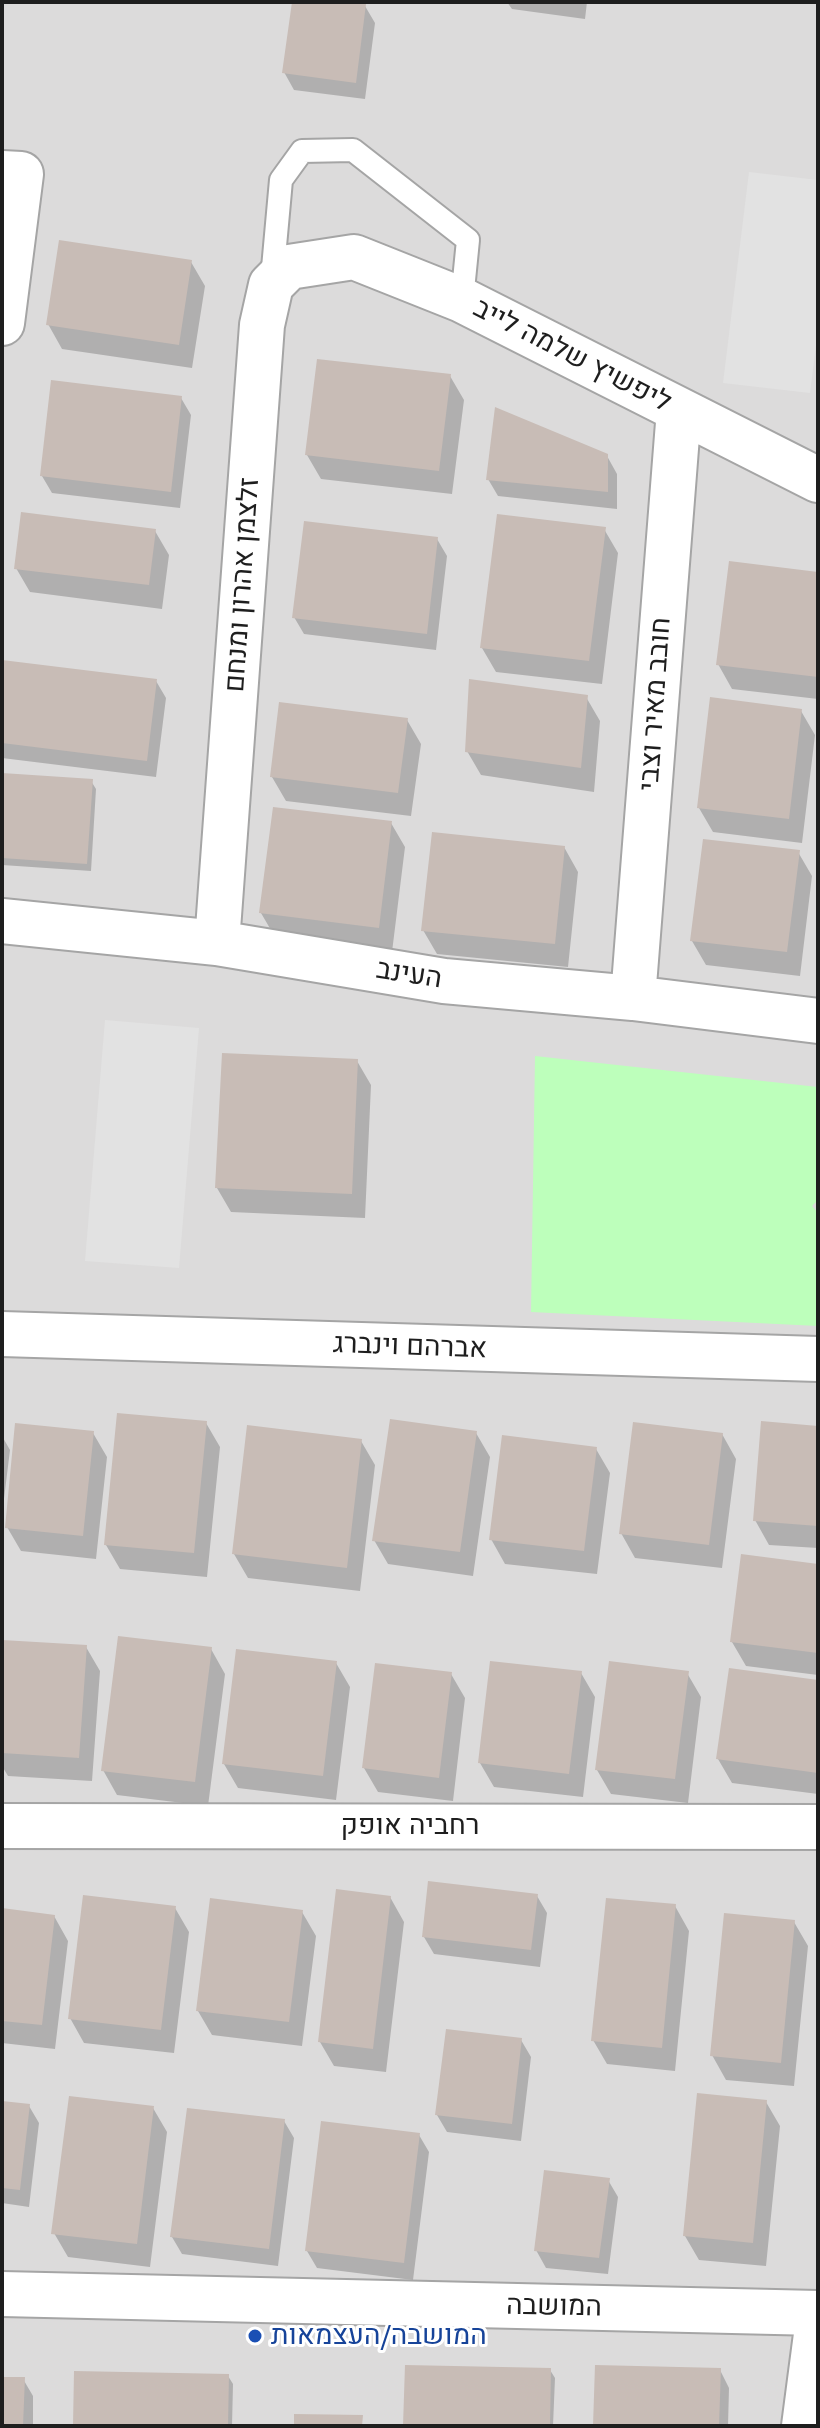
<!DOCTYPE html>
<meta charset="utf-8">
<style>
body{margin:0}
#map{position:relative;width:820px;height:2428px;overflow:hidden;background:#f0eae3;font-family:"Space Grotesk",sans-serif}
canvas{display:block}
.frame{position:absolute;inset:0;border:4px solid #1e1e1e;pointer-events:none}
</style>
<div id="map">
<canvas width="820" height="2428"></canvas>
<div class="frame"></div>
</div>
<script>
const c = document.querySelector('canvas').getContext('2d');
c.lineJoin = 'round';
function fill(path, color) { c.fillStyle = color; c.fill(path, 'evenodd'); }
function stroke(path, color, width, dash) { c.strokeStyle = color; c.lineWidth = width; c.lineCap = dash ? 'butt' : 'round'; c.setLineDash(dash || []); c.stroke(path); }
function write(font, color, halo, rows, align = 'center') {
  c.font = font + ' "Space Grotesk",Heebo,sans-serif'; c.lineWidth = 6; c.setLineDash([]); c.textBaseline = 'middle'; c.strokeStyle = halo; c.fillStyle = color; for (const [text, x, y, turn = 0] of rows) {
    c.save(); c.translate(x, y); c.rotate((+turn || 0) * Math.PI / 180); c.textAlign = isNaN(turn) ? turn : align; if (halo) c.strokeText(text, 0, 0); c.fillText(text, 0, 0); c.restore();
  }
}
fill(new Path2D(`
 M2,2H818V2426H2Z`), '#dcdbdb');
fill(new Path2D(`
 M535,1056L818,1087V1200L812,1206L818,1213V1326L531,1312Z`), '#bdffbb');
fill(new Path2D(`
 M749,172L818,180V330L810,393L723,383Z
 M105,1020L199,1028L179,1268L85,1261Z`), '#e2e2e2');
fill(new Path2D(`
 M294,2H331L365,6L375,23L365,99L294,90L284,72Z
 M507,2H587L585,19L512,9Z
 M191,262L205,286L192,368L62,349L48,324Z
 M450,376L464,400L452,494L321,479L307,455Z
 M181,398L191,415L180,508L52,493L42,476Z
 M607,456L617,474V509L498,496L488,479Z
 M604,529L618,553L602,684L496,672L482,648Z
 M155,531L169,555L162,609L30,592L16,568Z
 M437,539L447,556L436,650L304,634L294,617Z
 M818,574V699L732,689L718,664Z
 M2,662L156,681L166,698L156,777L2,758Z
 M586,697L600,721L594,792L481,775L467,751Z
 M801,711L815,735L802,843L713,832L699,808Z
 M407,720L421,744L411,816L286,801L272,777Z
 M2,775L91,781L96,789L91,871L2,865Z
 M391,823L405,847L392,952L275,937L261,913Z
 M564,847L578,872L568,967L437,954L423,930Z
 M798,852L812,876L800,976L706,965L692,941Z
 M357,1061L371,1085L365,1218L231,1212L217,1188Z
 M206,1423L220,1447L207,1577L120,1569L106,1545Z
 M818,1428V1548L769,1545L755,1520Z
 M93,1433L107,1457L96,1559L21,1551L7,1527Z
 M476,1433L490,1457L473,1576L388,1564L374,1540Z
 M722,1434L736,1459L722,1568L635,1558L621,1533Z
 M2,1436L10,1450L2,1515Z
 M361,1441L375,1465L360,1591L248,1578L234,1554Z
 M596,1449L610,1473L597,1574L505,1564L491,1539Z
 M818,1566V1675L746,1666L732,1642Z
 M2,1642L86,1647L100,1671L92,1781L8,1776L2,1766Z
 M211,1649L225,1674L208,1806L117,1795L103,1770Z
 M336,1663L350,1687L336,1800L238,1788L224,1764Z
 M581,1673L595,1697L583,1797L494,1787L480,1763Z
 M687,1673L701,1697L688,1803L611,1794L597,1770Z
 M451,1674L465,1698L453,1801L378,1792L364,1768Z
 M818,1682V1794L732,1783L718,1759Z
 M537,1896L547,1913L540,1967L434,1954L424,1937Z
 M390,1897L404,1922L386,2072L334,2066L320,2042Z
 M675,1906L689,1931L675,2071L607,2064L593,2040Z
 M175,1908L189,1932L174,2053L84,2043L70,2018Z
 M2,1910L54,1916L68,1941L55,2049L2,2043Z
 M302,1912L316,1936L302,2046L212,2035L198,2011Z
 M794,1922L808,1946L794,2086L726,2080L712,2055Z
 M521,2040L531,2057L521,2141L447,2132L437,2115Z
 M766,2102L780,2126L766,2266L699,2260L685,2236Z
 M2,2103L29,2106L39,2123L29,2207L2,2203Z
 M153,2108L167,2132L150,2267L68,2257L54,2233Z
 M284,2121L294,2138L278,2266L182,2254L172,2237Z
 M419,2135L429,2152L413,2280L317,2268L307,2251Z
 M608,2180L618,2197L608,2274L546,2268L536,2250Z
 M550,2370L555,2378L553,2426H405Z
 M720,2370L729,2388L728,2426H595Z
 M228,2376L233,2384L232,2426H75Z
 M2,2379H23L33,2396V2426H2Z`), '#0003');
fill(new Path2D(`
 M292,2L366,4L356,83L282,73Z
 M59,240L192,260L179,345L46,325Z
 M317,359L451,374L439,471L305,455Z
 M51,380L182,396L171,492L40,476Z
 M495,407L608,454V492L486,480Z
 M21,512L156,529L149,585L14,569Z
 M497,514L606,527L589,661L480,648Z
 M304,521L438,537L427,634L292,618Z
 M729,561L818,572V677L716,665Z
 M2,660L157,679L147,761L2,743Z
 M469,679L588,695L581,768L465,752Z
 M710,697L802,709L789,819L697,808Z
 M279,702L408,718L398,793L270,777Z
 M2,773L93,779L87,864L2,858Z
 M273,807L392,821L379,928L259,913Z
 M432,832L565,846L555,944L421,931Z
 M703,839L800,850L787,952L690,941Z
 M222,1053L358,1059L352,1194L215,1188Z
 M117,1413L207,1421L194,1553L104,1545Z
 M390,1419L477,1431L460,1552L372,1541Z
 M761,1421L818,1426V1526L753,1521Z
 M633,1422L723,1433L709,1545L619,1534Z
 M15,1423L94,1431L83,1536L5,1528Z
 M247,1425L362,1439L347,1568L232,1554Z
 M502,1435L597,1447L584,1551L489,1540Z
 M741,1554L818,1564V1653L730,1642Z
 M118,1636L212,1647L195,1782L101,1771Z
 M2,1640L87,1645L79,1758L2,1753Z
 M236,1649L337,1661L323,1776L222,1764Z
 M490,1661L582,1671L569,1774L478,1763Z
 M609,1661L689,1671L675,1779L595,1770Z
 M375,1663L452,1672L439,1778L362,1768Z
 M729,1668L818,1680V1773L716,1759Z
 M428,1881L538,1894L531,1950L422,1937Z
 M336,1889L391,1896L373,2049L318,2042Z
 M83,1895L176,1906L161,2030L68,2019Z
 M210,1898L303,1910L289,2022L196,2011Z
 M606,1898L676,1904L662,2048L591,2041Z
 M2,1908L55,1915L42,2025L2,2021Z
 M724,1913L795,1920L781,2063L710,2056Z
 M446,2029L522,2038L512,2124L435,2115Z
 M697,2093L767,2100L753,2243L683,2236Z
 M69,2096L154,2106L137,2244L51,2234Z
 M2,2101L30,2104L20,2190L2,2188Z
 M187,2108L285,2119L269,2249L170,2237Z
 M321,2121L420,2133L404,2263L305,2251Z
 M544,2170L610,2178L599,2258L534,2251Z
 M405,2365L551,2368L550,2426H403Z
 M595,2365L721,2368L719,2426H593Z
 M74,2371L229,2374L228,2426H73Z
 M2,2377H25L23,2426H2Z
 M294,2414L363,2415L362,2426H294Z`), '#c8bcb6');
const service = new Path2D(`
 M272,279L281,180L302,151L353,150L468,240L462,300`);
const minor = new Path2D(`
 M2,173L21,174L2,323
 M2,921L217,943L444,981L633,998L818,1021
 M217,943L262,325L271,285L289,267L354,257L462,300L818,480
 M633,998L679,410
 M2,1334L818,1359
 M2,1826L818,1827
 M2,2294L818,2313
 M804,2426L818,2319`);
stroke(service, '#a5a5a5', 26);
stroke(minor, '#a5a5a5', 48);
stroke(service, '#fff', 22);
stroke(minor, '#fff', 44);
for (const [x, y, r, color] of [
 [255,2336,8,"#1a4fb4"]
]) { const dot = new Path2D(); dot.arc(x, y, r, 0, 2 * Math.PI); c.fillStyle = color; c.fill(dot); stroke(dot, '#fff', 3); }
write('28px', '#1e1e1e', '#fff', [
 ["ליפשיץ שלמה לייב",572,356,27],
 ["זלצמן אהרון ומנחם",243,585,-86],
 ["חובב מאיר וצבי",656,704,-86],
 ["העינב",409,975,9],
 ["אברהם וינברג",410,1347,2],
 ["רחביה אופק",410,1826],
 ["המושבה",554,2307,1]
]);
write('28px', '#164399', '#fff', [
 ["המושבה/העצמאות",271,2336]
], 'left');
</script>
